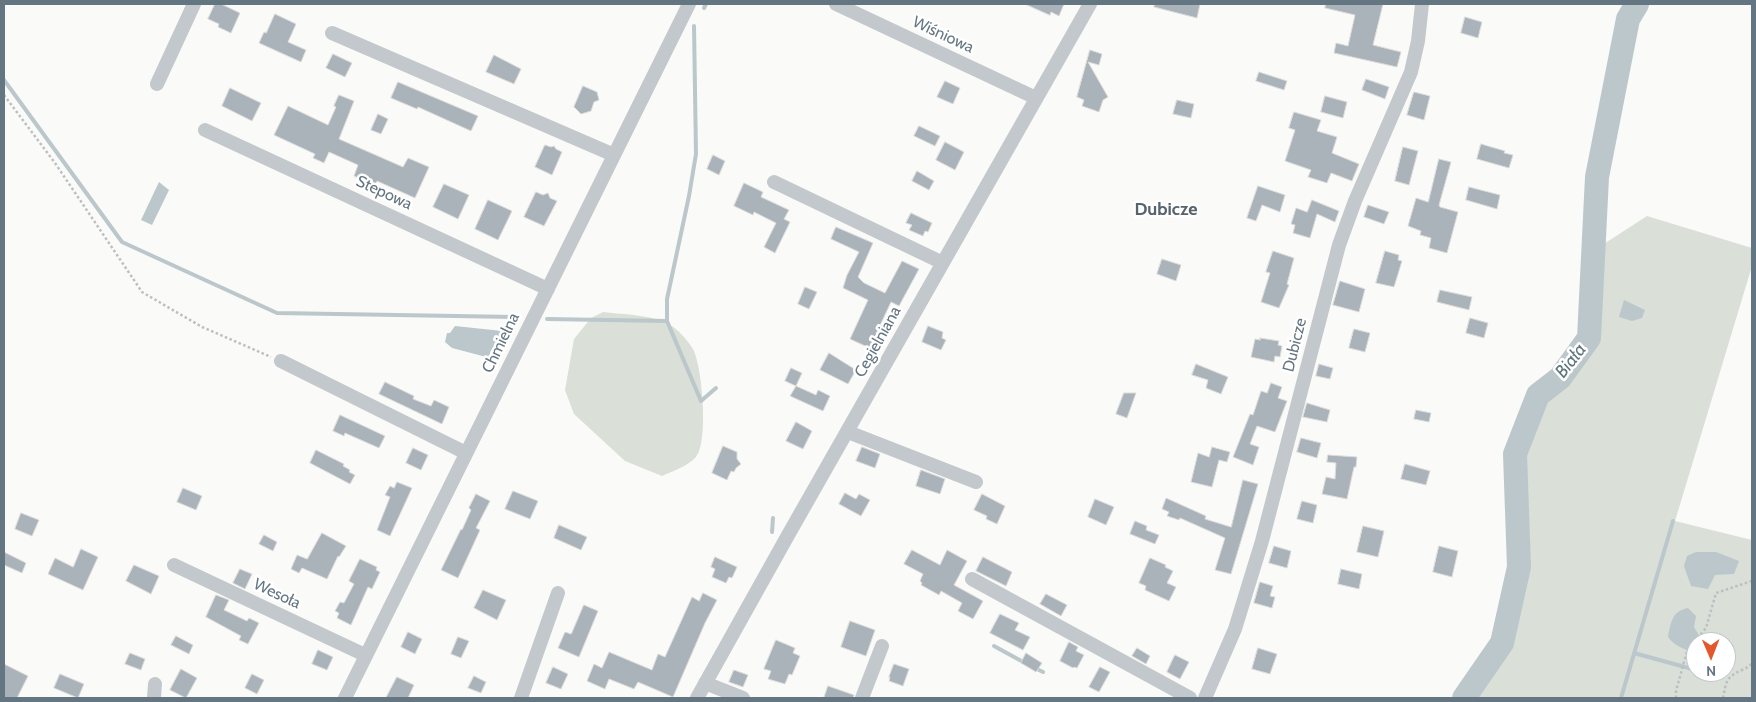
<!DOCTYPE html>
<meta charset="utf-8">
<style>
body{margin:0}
#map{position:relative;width:1756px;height:702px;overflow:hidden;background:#fafaf8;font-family:Cabin,sans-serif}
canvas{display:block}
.frame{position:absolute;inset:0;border:5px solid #657683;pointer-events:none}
.north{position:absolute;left:1686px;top:632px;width:50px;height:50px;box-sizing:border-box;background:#fff;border:1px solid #c1c8cd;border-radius:50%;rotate:179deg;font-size:14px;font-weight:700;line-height:20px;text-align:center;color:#657683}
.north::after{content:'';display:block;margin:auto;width:18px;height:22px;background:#e4572e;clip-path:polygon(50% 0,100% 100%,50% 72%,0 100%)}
</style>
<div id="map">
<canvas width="1756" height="702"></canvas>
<div class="frame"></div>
<div class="north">N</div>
</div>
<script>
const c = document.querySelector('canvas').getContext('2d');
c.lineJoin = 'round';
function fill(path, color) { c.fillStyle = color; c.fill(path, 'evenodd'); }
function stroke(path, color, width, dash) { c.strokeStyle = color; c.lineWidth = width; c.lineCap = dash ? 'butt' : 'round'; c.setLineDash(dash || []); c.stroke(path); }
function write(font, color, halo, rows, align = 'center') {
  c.font = font + ' Cabin,sans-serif'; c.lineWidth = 5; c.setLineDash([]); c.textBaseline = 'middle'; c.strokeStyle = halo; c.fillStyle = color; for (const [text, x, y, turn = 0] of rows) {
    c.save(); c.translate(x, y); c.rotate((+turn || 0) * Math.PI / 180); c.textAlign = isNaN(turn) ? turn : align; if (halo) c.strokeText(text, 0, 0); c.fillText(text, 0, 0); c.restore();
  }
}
fill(new Path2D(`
 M1647,216L1752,248V266L1675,521L1752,540V698H1464L1502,643L1519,567L1515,454L1538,395L1560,378L1589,338L1593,251ZM1696,642H1726V672H1696Z
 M603,312C625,315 660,314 677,330C682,334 691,345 694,351C702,370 709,441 696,457C688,466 673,471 662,476L625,461L574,414L565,390L574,339L591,318Z`), '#dadfd7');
fill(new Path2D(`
 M159,182L169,190L152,225L141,220Z
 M1624,300L1645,310L1642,318L1632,321L1619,317Z
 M455,326L502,331L494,359L452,348L445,342L447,333H450Z
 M1696,552H1716L1739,561L1734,574L1715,575L1708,589L1691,586L1684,566L1687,556Z
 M1688,608L1696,616L1694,627L1703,642H1696V653C1685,650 1675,646 1668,637C1671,622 1672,611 1688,608Z`), '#bbc7cb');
stroke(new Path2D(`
 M704,8L706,4
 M694,26L696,154L689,196L667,299V321L701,401L716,388
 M4,80L122,242L277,313L515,317
 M547,319L667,321
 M772,532L773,518
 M994,646L1025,663
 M1634,653L1696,670
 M1033,667L1043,672
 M1703,672L1722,677
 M1621,698L1673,521`), '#bbc7cb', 4);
stroke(new Path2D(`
 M1464,698L1502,643L1519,567L1515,454L1538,395L1560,378L1589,338L1597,177L1628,19L1637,4`), '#bbc7cb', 24);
const building = new Path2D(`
 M215,4H221L240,13L231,33L218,27L219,24L208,19Z
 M1025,4H1064L1059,16L1051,12L1050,15Z
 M1155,4H1200L1197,18L1154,7Z
 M1326,4H1383L1373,45L1401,52L1397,67L1334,53L1336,43L1348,46L1355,15L1325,8Z
 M275,14L296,24L288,42L306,50L301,62L259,43L264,32L266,33Z
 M1465,17L1482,22L1478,38L1461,33Z
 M1090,50L1102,54L1099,65L1088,62L1108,97L1103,100L1099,112L1082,106L1084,100L1077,97Z
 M333,54L352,63L345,77L326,68Z
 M494,55L521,69L514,84L486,72Z
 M1259,72L1287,81L1284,90L1256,81Z
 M1366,79L1389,87L1385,99L1362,90Z
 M945,81L960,88L953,104L937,97Z
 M398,82L478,116L471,131L418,107L417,109L391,98Z
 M583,86L597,92L599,100L594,102L591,111L581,114L574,107Z
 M230,88L261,103L252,121L222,106Z
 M1414,92L1430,96L1424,120L1407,115Z
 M339,95L354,101L339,139L403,167L408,158L429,167L415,198L377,181L375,186L354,176L358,165L329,152L324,163L313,158L315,154L274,135L288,106L328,125L336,107L334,106Z
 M1325,96L1347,102L1343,118L1321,112Z
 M1177,100L1194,104L1191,118L1173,114Z
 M1294,112L1321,120L1317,131L1337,137L1332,153L1359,164L1352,181L1331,173L1327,183L1308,177L1311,170L1285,161L1295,130L1289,128Z
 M378,114L388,119L381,134L371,130Z
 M919,126L940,136L935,146L914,136Z
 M945,142L964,152L955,170L936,160Z
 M1481,144L1505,151L1504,153L1513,155L1509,168L1477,159Z
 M545,145L551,147L554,146L556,149L562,152L552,175L535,167Z
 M1403,147L1418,151L1409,185L1395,181Z
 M713,155L725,161L719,175L707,169Z
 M1439,159L1451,162L1439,205L1440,207L1458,212L1447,253L1429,248L1431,238L1420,235L1421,231L1408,226L1416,198L1428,202Z
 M917,171L934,181L929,190L912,181Z
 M744,183L763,192L761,197L789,210L784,219L790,222L775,253L764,247L776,223L754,212L753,215L734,206Z
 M444,184L469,195L458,219L433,207Z
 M1258,186L1285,195L1280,212L1262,205L1256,221L1247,218Z
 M1469,187L1500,195L1497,209L1466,200Z
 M536,192L543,195L548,193L550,198L557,201L544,226L524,217Z
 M488,200L512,211L498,240L475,229Z
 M1312,200L1339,211L1335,222L1317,214L1310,238L1293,233L1295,225L1291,224L1296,208L1307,212Z
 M1368,205L1389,212L1384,224L1364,217Z
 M911,213L932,223L928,232L925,231L923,236L909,230L912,225L906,223Z
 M836,227L873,243L858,277L864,283L885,293L902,261L919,269L899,306L891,302L876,334L881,336L874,350L850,339L868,300L843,288L847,275L859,252L831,239Z
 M1273,251L1294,258L1287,284L1289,285L1279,308L1261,302L1270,273L1266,272Z
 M1385,251L1399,255L1398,260L1402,261L1394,287L1376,283Z
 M1162,259L1181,265L1176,281L1157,274Z
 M1340,281L1365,289L1359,312L1333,305Z
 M805,287L817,292L809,309L798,304Z
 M1440,290L1472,297L1469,310L1437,302Z
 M1470,318L1488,323L1484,338L1466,333Z
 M928,326L943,332L942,338L946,340L941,350L922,342Z
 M1354,329L1370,333L1365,352L1349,348Z
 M1260,338L1279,341L1278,345L1282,346L1280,357L1275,356L1274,362L1251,357L1255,339L1260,340Z
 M829,353L856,370L848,384L820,370Z
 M1196,364L1228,377L1221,394L1206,388L1208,380L1192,375Z
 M1319,364L1333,368L1330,379L1316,376Z
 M791,368L802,373L796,386L816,395L818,390L830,396L823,411L790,396L796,386L785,381Z
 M385,382L414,396L413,399L431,406L434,400L449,407L442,424L379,394Z
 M1271,383L1282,387L1278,398L1287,401L1275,432L1257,426L1250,444L1259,447L1253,465L1233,457L1250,414L1253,415L1261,391L1267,393Z
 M1124,393H1136L1127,418L1116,414Z
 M1307,403L1330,410L1327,422L1303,417Z
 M1416,410L1431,413L1429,422L1414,419Z
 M340,415L385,436L379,448L345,433L344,436L333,431Z
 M796,422L812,431L803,449L786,441Z
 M1301,438L1321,443L1317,458L1297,452Z
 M723,446L737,452V459L741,464L736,468L734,472L731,471L727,480L712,473Z
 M862,447L880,454L875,468L856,461Z
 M1212,447L1230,452L1227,462L1219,460L1212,487L1191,482L1198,453L1209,457Z
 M413,448L428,455L421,470L406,463Z
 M316,450L344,464L343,466L350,470L349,472L355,475L350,484L310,463Z
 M1328,455L1357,457L1356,467H1354L1347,499L1322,494L1326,477L1335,479L1336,463L1327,462Z
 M1405,464L1430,471L1426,485L1401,479Z
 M921,470L945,479L940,494L916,486Z
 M1243,480L1258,484L1231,574L1215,570L1225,538L1180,518L1179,520L1167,516L1169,512L1162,509L1166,498L1206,516L1205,519L1231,527Z
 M397,482L412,488L390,536L377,530L390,497L385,495L390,486L394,488Z
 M183,488L202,496L196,510L177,502Z
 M513,491L538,501L530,519L505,509Z
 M845,493L856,499L859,494L870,500L861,516L839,504Z
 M476,494L490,501L476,528L480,530L458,578L441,570L461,529L462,530L471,510L469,508Z
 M982,494L1005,506L997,524L986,519L987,516L974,510Z
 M1095,499L1114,507L1106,525L1088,517Z
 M1302,501L1317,505L1313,523L1297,519Z
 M21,513L39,520L32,536L15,529Z
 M1135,521L1147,526L1146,530L1159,535L1155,544L1130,534Z
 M559,525L587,537L581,550L554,538Z
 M1363,526L1384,531L1378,557L1357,552Z
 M322,533L346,546L339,557L338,556L327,579L302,568L299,573L291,569L297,555L307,559Z
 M264,535L277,542L273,551L259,544Z
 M1274,546L1291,551L1287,568L1269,563Z
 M1439,546L1458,551L1452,577L1433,572Z
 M81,549L98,557L83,590L48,574L55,558L73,567Z
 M912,550L940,565L947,550L967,561L954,585L983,601L973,619L958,611L962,603L941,591L939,595L921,585L922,583L920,581L923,574L904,564Z
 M4,552L26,563L22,573L4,565Z
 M715,557L737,567L732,578L729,577L726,583L712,577L715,569L711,567Z
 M983,557L1012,572L1006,586L976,571Z
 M1150,558L1166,565L1165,567L1173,571L1167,583L1176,587L1169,601L1145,590L1146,586L1139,583Z
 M360,559L377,567L376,570L380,572L372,589L368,587L351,625L337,618L339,613L335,611L340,602L344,603L354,584L349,581Z
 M134,565L159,576L151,594L126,581Z
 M240,569L252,574L245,589L233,583Z
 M1341,569L1362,574L1359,589L1338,584Z
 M1260,582L1273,586L1270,596L1275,597L1272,608L1254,603Z
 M483,590L506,600L497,620L474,608Z
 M703,593L717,600L705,623L673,697L638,682L634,689L609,679L605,689L587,681L594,664L602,668L609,652L652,670L658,654L665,657L692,597L699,601Z
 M1046,594L1067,605L1061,616L1040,604Z
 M216,595L229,600L224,610L247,621L249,618L259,623L248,644L239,640L241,636L206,617Z
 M584,605L598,611L579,657L558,648L565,632L571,634Z
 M1000,614L1019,623L1015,630L1030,637L1023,650L990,633Z
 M850,621L875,630L866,656L841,647Z
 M408,632L422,639L415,654L401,647Z
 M176,636L193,645L189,654L171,645Z
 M458,637L469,641L461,658L451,654Z
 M776,640L795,648L793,653L800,656L792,675L789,674L785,684L768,679L771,671L764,669Z
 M1069,642L1078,647L1076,651L1084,655L1077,668L1074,667L1073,668L1060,661Z
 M1137,648L1150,656L1146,664L1132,656Z
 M1258,648L1277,654L1270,674L1252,669Z
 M318,650L333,657L327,670L312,664Z
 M130,653L145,659L141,670L125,664Z
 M1026,653L1042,663L1036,672L1021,663Z
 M1175,655L1189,662L1180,679L1167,672Z
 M4,664L28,676L17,698H4Z
 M894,664L909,669L903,686L889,681L890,677H889Z
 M553,667L568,674L561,689L546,683Z
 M1100,667L1110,672L1099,692L1089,687Z
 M181,669L197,678L186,698L170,690Z
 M734,670L748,675L743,687L729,682Z
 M60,674L84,684L78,698L54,688Z
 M252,674L264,680L257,694L245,688Z
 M474,676L486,682L481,693L468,688Z
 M397,677L414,685L408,698H386Z
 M828,686L854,695L853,698H824Z`);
fill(building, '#aab3b9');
stroke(building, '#dcdcda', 1);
stroke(new Path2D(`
 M4,95L55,163L142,292L202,327L271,357
 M1676,698V691L1687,651L1706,628L1716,593L1752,581
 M1723,698C1726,682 1726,677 1742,670C1746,668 1749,667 1752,663`), '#bbbfc2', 2.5, [2.5, 2.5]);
stroke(new Path2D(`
 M836,4L1036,98
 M332,33L614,155
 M157,84L194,4
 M205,130L548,289
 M774,182L943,263
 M281,361L466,453
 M848,432L976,482
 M174,565L365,655
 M972,579L1190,698
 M705,683L743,698
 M154,698L155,684
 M345,698L689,4
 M521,698L558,593
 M697,698L787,537L1090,4
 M862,698L882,646
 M1205,698L1235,629L1262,541L1339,245L1355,201L1411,72L1418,41L1422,4`), '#c3c8cc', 14);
write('16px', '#657683', '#fff', [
 ["Wiśniowa",943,35,25],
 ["Stepowa",384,193,25],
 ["Cegielniana",878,342,-61],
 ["Chmielna",501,343,-64],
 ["Dubicze",1295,345,-76],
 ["Wesoła",277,594,25]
]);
write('bold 18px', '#57646e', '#fff', [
 ["Dubicze",1166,210]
]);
write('italic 18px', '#60757c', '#fff', [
 ["Biała",1571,361,-52]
]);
</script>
